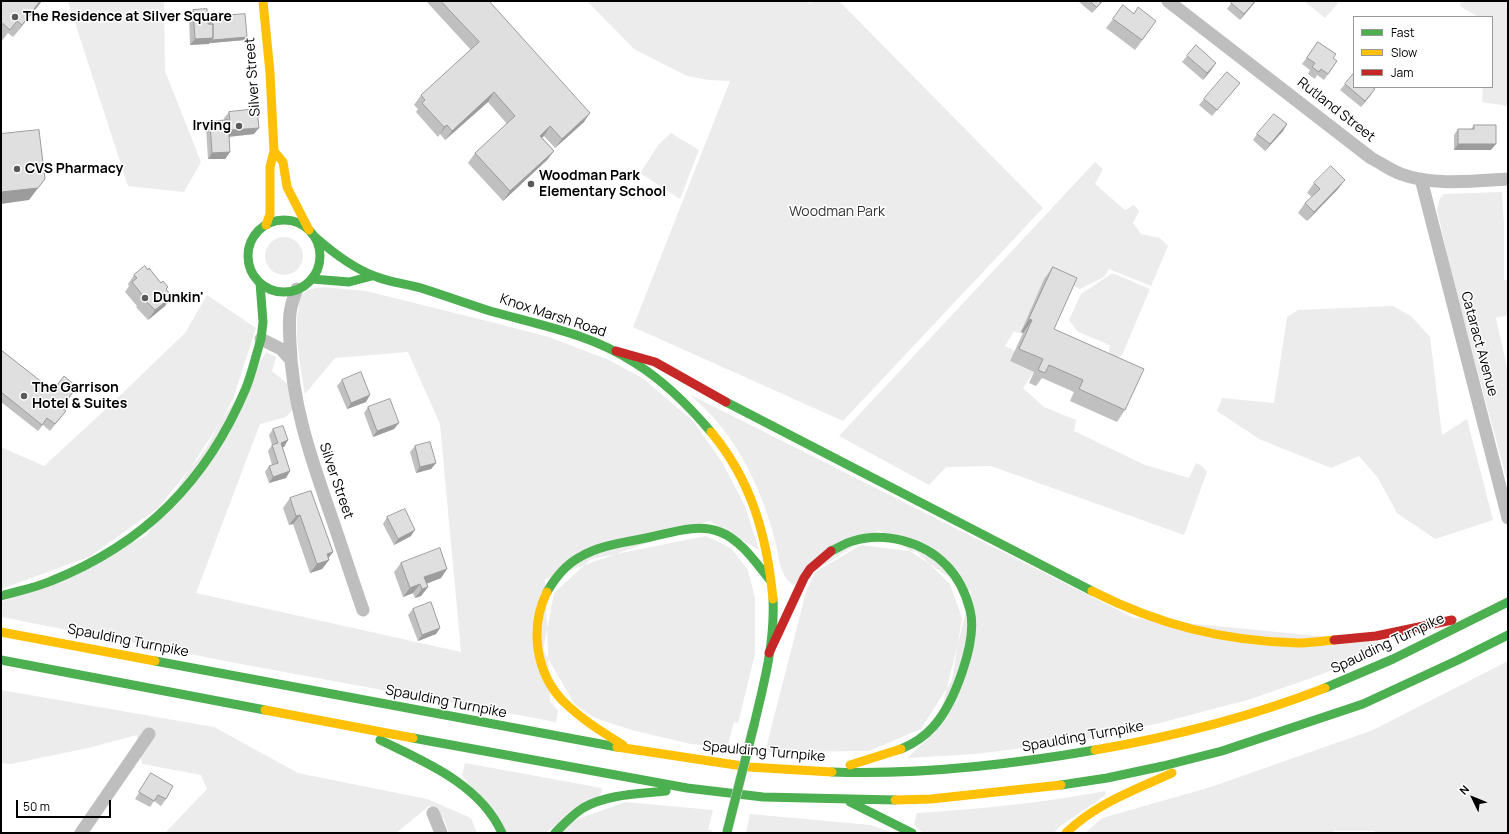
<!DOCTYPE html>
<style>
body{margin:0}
#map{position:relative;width:1509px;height:834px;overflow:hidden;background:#fff;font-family:Manrope,sans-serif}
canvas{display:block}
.frame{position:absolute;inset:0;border:2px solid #000;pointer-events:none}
.legend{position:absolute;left:1353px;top:16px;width:140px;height:72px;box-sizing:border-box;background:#fff;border:1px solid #999;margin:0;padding:5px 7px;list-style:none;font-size:12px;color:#000}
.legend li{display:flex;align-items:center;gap:8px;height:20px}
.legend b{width:20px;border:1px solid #999}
.north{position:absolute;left:1453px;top:778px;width:40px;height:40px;-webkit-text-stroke:3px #fff;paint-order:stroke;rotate:313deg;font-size:11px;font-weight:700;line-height:16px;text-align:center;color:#000}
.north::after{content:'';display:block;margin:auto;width:14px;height:18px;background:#000;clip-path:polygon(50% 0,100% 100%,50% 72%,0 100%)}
.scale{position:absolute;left:16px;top:800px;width:95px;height:18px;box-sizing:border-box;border:2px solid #000;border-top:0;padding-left:5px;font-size:12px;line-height:14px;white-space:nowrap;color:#000;-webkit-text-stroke:3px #fff;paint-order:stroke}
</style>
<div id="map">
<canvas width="1509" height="834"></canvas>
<div class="frame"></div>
<ul class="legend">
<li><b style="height:5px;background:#4caf50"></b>Fast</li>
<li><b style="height:5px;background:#ffc107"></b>Slow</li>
<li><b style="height:5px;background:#c62828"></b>Jam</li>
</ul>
<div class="north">N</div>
<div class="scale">50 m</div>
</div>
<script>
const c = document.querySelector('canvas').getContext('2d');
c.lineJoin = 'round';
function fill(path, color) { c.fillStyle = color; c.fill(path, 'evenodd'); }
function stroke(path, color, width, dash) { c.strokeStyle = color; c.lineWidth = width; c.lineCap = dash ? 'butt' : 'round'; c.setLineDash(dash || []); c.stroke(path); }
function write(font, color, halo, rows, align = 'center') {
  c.font = font + ' Manrope,sans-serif'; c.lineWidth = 3; c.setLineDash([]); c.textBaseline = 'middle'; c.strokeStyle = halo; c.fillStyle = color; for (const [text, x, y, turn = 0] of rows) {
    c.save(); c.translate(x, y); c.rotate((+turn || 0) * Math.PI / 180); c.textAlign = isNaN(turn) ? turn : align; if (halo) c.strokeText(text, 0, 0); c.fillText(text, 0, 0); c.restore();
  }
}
fill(new Path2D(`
 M68,1H164L165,71L201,162L184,192L128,186Z
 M587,1H807L810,4L812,1H839L1043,208L843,421L633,327L730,81L709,80L687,76L634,49Z
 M1304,1H1340L1325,18Z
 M1461,1H1508V106L1482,102L1483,87H1492V17H1478L1460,6Z
 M671,133L699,150L680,199L640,173L659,144Z
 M1095,162L1103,169L1095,184L1125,210L1134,205L1139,211L1133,223L1141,234L1160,238L1168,246L1151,286L1109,269L1104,277L1080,289L1064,281L1021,332L1023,333L1022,334L1014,331L1005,346L1015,351L1010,361L1034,372L1023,388L1044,407L1076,420L1074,431L1145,465L1189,478L1196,463L1202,466L1207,472L1184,535L991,466L946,467L929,485L839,436Z
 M1502,192L1504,225V280H1508V315L1496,318L1508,371V484L1453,280L1437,210L1440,198L1444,194Z
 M265 256a19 19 0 1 1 38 0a19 19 0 1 1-38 0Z
 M1111,274H1115L1150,289L1122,355L1116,358H1111L1109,352L1110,345L1078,332L1069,320L1081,294Z
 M323,287L366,291L499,324L549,337L609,360L644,379L693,421L722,462L745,506L759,550L709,521L545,579L550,701L558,711L556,722L241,664L1,617V602L146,536L266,352L276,357L272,371L288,384L292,410L286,417L260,424L196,593L461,652L440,424L408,352L335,358L305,394C301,371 293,328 299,306L295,305C303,291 307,289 323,287Z
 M207,295L256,328L233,399L205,450L158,508L89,557L1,589V447L44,466L107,408L185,333Z
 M1393,306L1411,316L1430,337L1442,435L1467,419L1493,520L1435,539L1397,513L1378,478L1359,456L1331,468L1259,439L1217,411L1222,398L1274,403L1287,317L1298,310Z
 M689,394L1134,618L1379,642L1382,650L1320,675L1251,699L1160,723L1065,743L975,754L907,758L936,731L971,592L879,530L793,585C778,575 779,553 774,536C761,491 743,450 711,415C704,407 696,401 689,394Z
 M706,536L731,548L748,570L755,598V654L738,723L734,722L727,748L691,744L635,731L595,718L575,705L543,650L554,593L591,559Z
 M861,545L917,552L950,584L962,618L952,680L921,729L869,751L765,752L806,592L815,572Z
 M1508,661V833H1378L1373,831H1334L1330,833H1085L1102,818L1211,787L1373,730Z
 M1,690L214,727L298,773L427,799L471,818L477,833H449L444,819L429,806L396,833H165L207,789L201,775L142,764L137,735L88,748L11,764L1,763Z
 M465,763L602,788L601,794L545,833H506L462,775Z
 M1105,791L1106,795L1059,827L1054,833H923L914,825L917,813C980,809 1042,803 1105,791Z
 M625,802L713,810L708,830H712L711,833H559L567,823Z
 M750,814L871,825L894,833H746Z`), '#ececec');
stroke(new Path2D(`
 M1168,1L1371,158C1381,163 1390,170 1401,174C1432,186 1475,181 1508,179
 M1421,179L1508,518
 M297,289C288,310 289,321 290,343C292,402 309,452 328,507C340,541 351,576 363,610
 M261,339L281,349L290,359
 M433,813L441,833
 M81,833L149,734`), '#bebebe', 13);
stroke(new Path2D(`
 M248 256a36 36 0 1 1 72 0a36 36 0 1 1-72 0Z
 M314,236C332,252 354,269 377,277C392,283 409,284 424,289C446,296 468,304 490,311C540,325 591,334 635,363C664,381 689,406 711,432
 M312,279L349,282L372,276
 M260,283L263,322L261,339
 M726,402L1092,591
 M831,551C838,548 845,543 853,541C884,531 924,542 946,565C958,577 966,594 970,610C978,641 954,704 933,727C924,737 913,744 901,749
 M547,592C555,578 565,565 580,557C598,546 621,543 641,539C666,535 695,522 720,532C741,540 756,563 770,580
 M1,596C17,591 35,588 51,581C144,544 207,481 246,388C252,373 256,355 261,339
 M1,660L265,710
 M155,661L617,747
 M1325,688L1393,659L1508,602
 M754,725C764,684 775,642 773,599
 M413,738L687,788L763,797L895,800
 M380,740C425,762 480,784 502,833
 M832,772C920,775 1009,765 1095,750
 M1061,785L1107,778L1163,766L1222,751L1363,704L1458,660L1508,635
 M850,802L912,833
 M555,833C564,824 572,815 583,808C607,794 639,794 666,791`), '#4caf50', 9);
stroke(new Path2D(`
 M263,1L270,73L274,151L270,167V214L266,225
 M274,151L283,162L287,187L309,230
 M711,432C752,481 767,537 773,599
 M1092,591C1159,625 1223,641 1298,643C1310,643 1322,641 1334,640
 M547,592C529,628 536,673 563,701C581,719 602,732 623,745
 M1,632L155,661
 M265,710L413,738
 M617,747L749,767L832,772
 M1095,750C1171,737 1253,716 1325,688
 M850,765L901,749
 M895,800L931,799L1061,785
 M1066,833C1095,804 1135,790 1172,773`), '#ffc107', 9);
stroke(new Path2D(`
 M616,351L655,362L726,402
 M1334,640L1376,636L1452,620
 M769,653L804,578L810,569L831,551`), '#c62828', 9);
const fastBridge = new Path2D(`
 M727,832L754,725`);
stroke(fastBridge, '#dbdbdb', 10, []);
stroke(fastBridge, '#4caf50', 9);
fill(new Path2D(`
 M1,1H42L13,37L8,33L1,42Z
 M426,1H489L584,122L555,148L544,136L542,137L554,151L547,160L503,201L468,163L475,153L507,124L488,102L445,140L440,134L438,137L416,112L418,109L414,105L421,95L471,50Z
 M1078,1H1103L1092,13Z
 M1233,1H1256L1240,20L1227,9Z
 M193,10L208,20L210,17L245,40L190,45L189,16Z
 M1113,19L1150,30L1135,50L1106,28Z
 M1318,42L1333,58L1337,61L1324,80L1317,75L1315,79L1308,74L1310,70L1302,64Z
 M1187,56L1212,69L1203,80L1182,62Z
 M1240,83L1235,89L1212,116L1199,105L1204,99Z
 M1345,84L1375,89L1361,107L1340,90Z
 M229,112L254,134L229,137L230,152L225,159H208L206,128L210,122L225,121L224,118Z
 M1287,124L1283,131L1265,151L1253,140L1257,134Z
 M1474,125L1491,150H1454V135L1458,129H1471Z
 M1314,183L1338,189L1307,221L1298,213L1305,203L1312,197L1307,193Z
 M1053,267L1054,329L1125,410L1117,422L1070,401L1074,392L1042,378L1036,386L1029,383L1034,372L1010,361L1023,333L1021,332L1044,279Z
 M148,270L161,283L168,287L166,290L165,306L148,320L136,307L137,306L125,292L129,286L128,284L134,275Z
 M1,350L52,392L73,393L62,408L66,411L50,431L43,425L38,431L1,402Z
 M342,380L366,402L347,409L337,386Z
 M368,407L394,429L373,437L364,413Z
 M273,429L288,440L284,447H282L290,471L286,478L269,483L265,472L269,466L272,465L268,451L272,445L269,435Z
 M415,446L436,463L431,469L416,473L410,452Z
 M290,498L333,552L328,558L329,560L322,569L310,573L293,524L289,525L283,508Z
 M387,517L411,536L394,545L383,524Z
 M401,563L441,578L427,583L428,587L421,596L415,598L413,593L403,597L394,572Z
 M413,609L440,628L436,634L418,641L408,615Z
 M151,773L166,799L161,806L154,801L150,807L135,799Z`), '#c0c0c0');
fill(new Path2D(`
 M40,1H42L13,37Z
 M1102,1H1103L1092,13Z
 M1255,1H1256L1240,20L1244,14Z
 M247,37L245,40L210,43L212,40Z
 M213,38L209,44L190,45L195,39Z
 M1216,63L1212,69L1203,80L1207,73Z
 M1375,89L1370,96L1361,107L1365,101Z
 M494,92L488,102L445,140L452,131Z
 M590,113L584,122L555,148L562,139Z
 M1287,124L1283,131L1265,151L1270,144Z
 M447,125L440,134L438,137L444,127Z
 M550,126L544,136L533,145L540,136Z
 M259,128L254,134L226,137L231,130Z
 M1458,144H1496L1491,150H1454Z
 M554,151L547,160L503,201L510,191Z
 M230,152L225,159H208L212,153Z
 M45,179L29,200L1,204V192Z
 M1345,180L1338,189L1307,221L1314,212Z
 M172,297L165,306L148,320L155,310Z
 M1029,319L1032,320L1023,333L1021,332Z
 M370,395L366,402L347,409L351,403Z
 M399,423L394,429L373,437L377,431Z
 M288,440L284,447L276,449L281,443Z
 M436,463L431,469L416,473L420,467Z
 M290,471L286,478L269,483L273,477Z
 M300,515L293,524L289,525L296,516Z
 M415,530L411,536L394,545L398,539Z
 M333,552L327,560H329L322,569L310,573L317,564L327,554Z
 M447,569L441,578L421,586L420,584L413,593L403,597L410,588L424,577Z
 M428,587L421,596L415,598L422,589Z
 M440,628L436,634L418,641L422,635Z`), '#9c9c9c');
const building = new Path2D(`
 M1,1H40L22,25L17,21L10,30L1,22Z
 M441,1H489L590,113L562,139L550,126L540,136L554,151L510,191L475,153L515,116L494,92L452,131L447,125L444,127L422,103L425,100L421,95L479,42Z
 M1090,1H1102L1097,7Z
 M1233,1H1255L1244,14L1231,3Z
 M1123,5L1134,14L1138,7L1156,21L1142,40L1113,19Z
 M207,9L208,24H213V38L195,39L193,10Z
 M245,14L247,37L212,40L213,38V24H210V17Z
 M1318,42L1336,54L1333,58L1337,61L1328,74L1321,69L1319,72L1312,67L1315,63L1307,58Z
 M1196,45L1216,63L1207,73L1187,56Z
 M1227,72L1240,83L1217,110L1204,99Z
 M1354,73V87H1372L1375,89L1365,101L1345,84Z
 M257,109L259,128L231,130L229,112Z
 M1274,114L1287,124L1270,144L1257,134Z
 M228,120L230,152L212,153L210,122Z
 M1474,125H1496V144H1458V129H1474Z
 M39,130L45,179L38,188L1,192V134Z
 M1331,166L1345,180L1314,212L1305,203L1320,189L1314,183Z
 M145,266L148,270L149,268L161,283L163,281L168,287L166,289L172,297L155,310L143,298L144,297L132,282L137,278L134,275Z
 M1053,267L1077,278L1054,329L1144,369L1125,410L1079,389L1083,380L1049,365L1045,373L1038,370L1043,359L1019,349L1032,320L1029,319Z
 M1,350L52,390L50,391L52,392L64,376L77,387L61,407L66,411L55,424L47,418L42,425L1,392Z
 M361,372L370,395L351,403L342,380Z
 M390,399L399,423L377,431L368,407Z
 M283,426L288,440L281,443L290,471L273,477L269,466L278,463L272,445L278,443L273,429Z
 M430,442L436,463L420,467L415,446Z
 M311,491L333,552L327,554L329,560L317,564L300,515L296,516L290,498Z
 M405,509L415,530L398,539L387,517Z
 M440,548L447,569L424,577L428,587L422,589L420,584L410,588L401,563Z
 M431,602L440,628L422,635L413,609Z
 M151,773L173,786L166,799L158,795L154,801L139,792Z`);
fill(building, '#dfdfdf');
stroke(building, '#9c9c9c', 1);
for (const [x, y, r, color] of [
 [15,17,4,"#595959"],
 [239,126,4,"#595959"],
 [17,169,4,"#595959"],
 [531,184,4,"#595959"],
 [145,298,4,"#595959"],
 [24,396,4,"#595959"]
]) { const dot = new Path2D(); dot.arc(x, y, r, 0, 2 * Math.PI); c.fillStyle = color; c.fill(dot); stroke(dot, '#fff', 1.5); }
write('bold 14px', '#000', '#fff', [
 ["The Residence at Silver Square",23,17],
 ["Irving",231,126,"right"],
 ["CVS Pharmacy",25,169],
 ["Woodman Park",539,176],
 ["Elementary School",539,192],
 ["Dunkin'",153,298],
 ["The Garrison",32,388],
 ["Hotel & Suites",32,404]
], 'left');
write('14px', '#000', '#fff', [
 ["Silver Street",253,77,-94],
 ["Rutland Street",1336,110,38],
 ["Knox Marsh Road",553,316,18],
 ["Cataract Avenue",1479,344,75],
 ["Silver Street",336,481,71],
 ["Spaulding Turnpike",128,641,11],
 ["Spaulding Turnpike",1388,644,-25],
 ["Spaulding Turnpike",446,702,11],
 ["Spaulding Turnpike",1083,737,-10],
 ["Spaulding Turnpike",764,752,5]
]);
write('14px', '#333', '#fff', [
 ["Woodman Park",837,212]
]);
</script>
